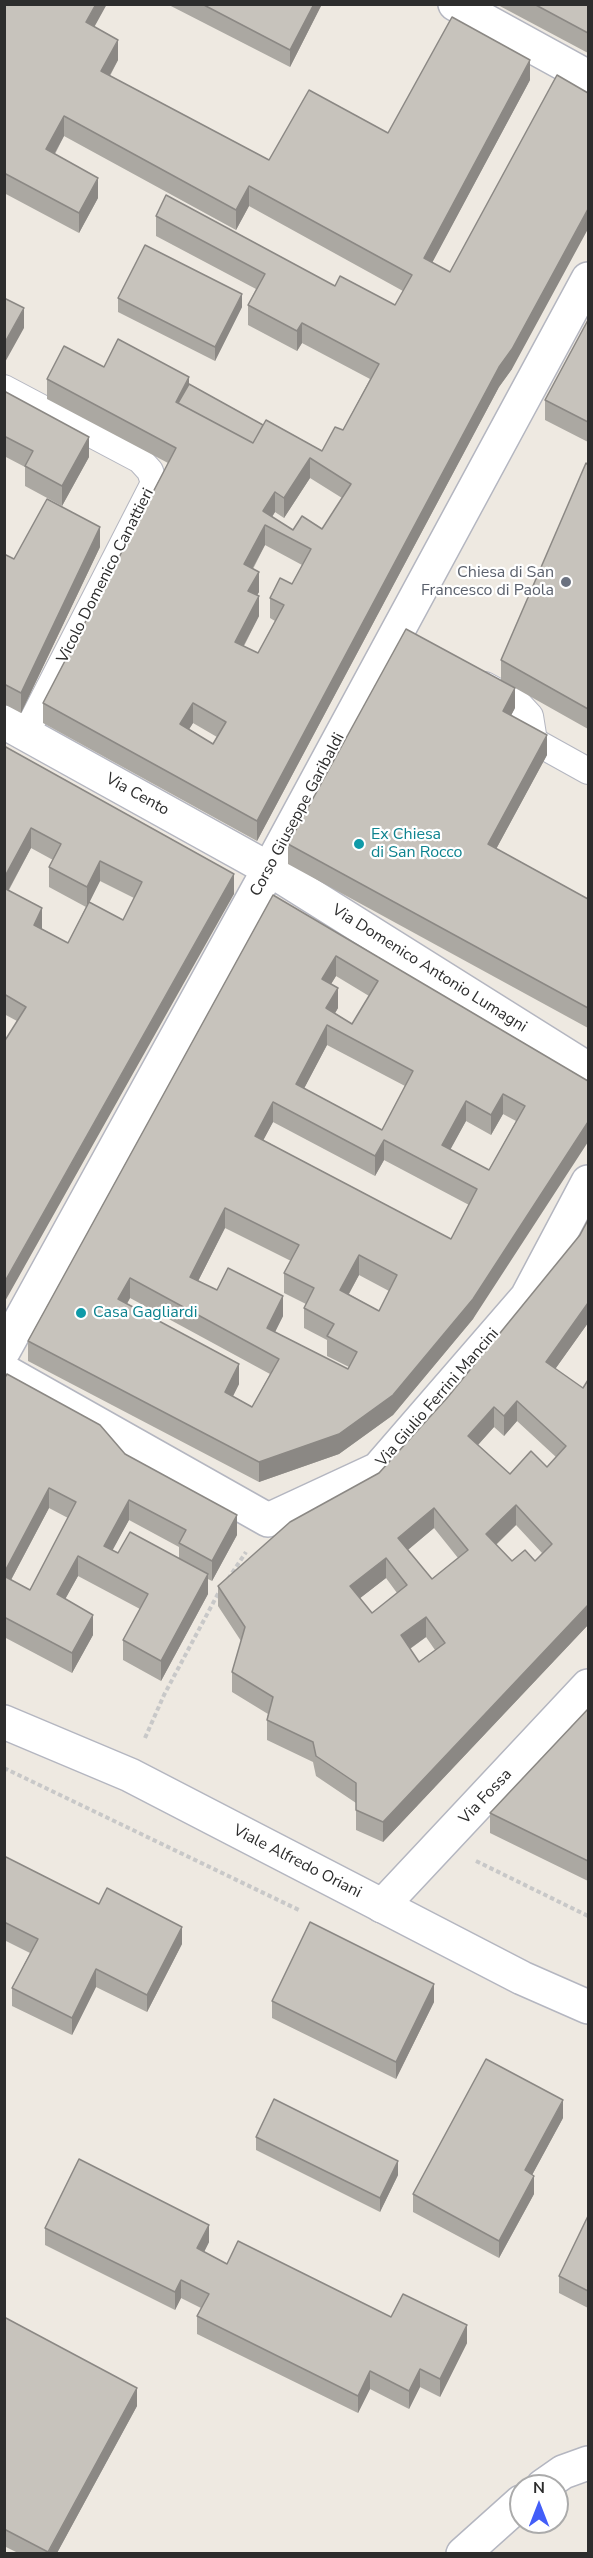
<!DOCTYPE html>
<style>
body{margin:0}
#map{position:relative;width:593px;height:2558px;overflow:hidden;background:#eee9e1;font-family:"Nunito Sans",sans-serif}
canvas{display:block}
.frame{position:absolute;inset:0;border:6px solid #2d2d2d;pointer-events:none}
.north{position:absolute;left:509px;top:2474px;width:60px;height:60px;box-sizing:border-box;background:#fff;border:2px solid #ababab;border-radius:50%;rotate:0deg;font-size:16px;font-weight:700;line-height:24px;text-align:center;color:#2d2d2d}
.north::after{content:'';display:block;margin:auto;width:21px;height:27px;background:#435ef8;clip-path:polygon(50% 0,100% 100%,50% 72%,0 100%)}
</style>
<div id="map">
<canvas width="593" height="2558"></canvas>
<div class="frame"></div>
<div class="north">N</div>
</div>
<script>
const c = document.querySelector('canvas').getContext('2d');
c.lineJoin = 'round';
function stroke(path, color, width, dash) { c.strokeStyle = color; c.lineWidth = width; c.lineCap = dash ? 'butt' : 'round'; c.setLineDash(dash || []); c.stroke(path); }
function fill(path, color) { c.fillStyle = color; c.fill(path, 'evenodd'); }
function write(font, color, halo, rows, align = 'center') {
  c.font = font + ' "Nunito Sans",sans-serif'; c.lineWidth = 4.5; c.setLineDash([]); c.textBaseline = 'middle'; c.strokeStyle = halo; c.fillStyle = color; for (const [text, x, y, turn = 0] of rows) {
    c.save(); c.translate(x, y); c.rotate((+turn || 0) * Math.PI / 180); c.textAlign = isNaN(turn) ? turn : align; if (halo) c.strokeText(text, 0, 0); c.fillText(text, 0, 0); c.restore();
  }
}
const service = new Path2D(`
 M4,388L140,460L150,471L154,483L26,733
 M485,685L518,703L530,716L534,741L588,771`);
const minor = new Path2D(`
 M455,4L588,77
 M4,722L269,869L588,1069
 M4,1350L269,869L588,279
 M4,1371L268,1520L378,1469L527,1297L588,1182
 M382,1906L588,1686`);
const tertiary = new Path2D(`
 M4,1722L130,1775L522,1978L588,2007`);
const secondary = new Path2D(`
 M543,2486L563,2472L588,2463
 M463,2554L521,2502`);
stroke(service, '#b4b6c0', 28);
stroke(minor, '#b4b6c0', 36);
stroke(tertiary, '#b4b6c0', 36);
stroke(secondary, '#b4b6c0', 36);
stroke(new Path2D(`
 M228,1579L246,1552
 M145,1738L164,1695L220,1590
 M4,1768L301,1911
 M476,1861L588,1916`), '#c8c8c8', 4, [4.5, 3]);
stroke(service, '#fff', 26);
stroke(minor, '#fff', 33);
stroke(tertiary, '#fff', 33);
stroke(secondary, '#fff', 33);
fill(new Path2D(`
 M4,4L94,27L118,60L110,76L269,160L388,133L530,80L432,262L512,369L499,387L257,841L43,723V703L168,463L47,399V379L104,367L189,384L263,425L322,451L343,430L370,379L302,343L297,351L248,325V305L256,289L156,236V216L335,286L395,305L403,291L249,206L236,230L64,136L55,154L98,198L79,233L4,193ZM310,478L342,498L322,529L293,530L272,517L275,512L284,518ZM265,545L302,565L292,584L270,598V618L275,621L258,653L244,646L259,616L257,595L259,592L253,569ZM193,723L217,737L213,744L189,729Z
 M167,4H322L290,67Z
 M496,4H588V53Z
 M118,298L242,307L215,361L118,312Z
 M588,320V442L545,420V400Z
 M4,391L89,457L62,506L25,486V467L4,456Z
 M588,465V729L501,680V660Z
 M100,547L21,713L4,704V554L14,559Z
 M515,708L511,715L547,755L496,849L588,899V1028L288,864V844Z
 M4,746L234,894L17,1021L4,1014ZM31,848L53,860L49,867V887L86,907L68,943L42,929V928L9,890ZM100,881L134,898L123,920L89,903Z
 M273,895L588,1081L473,1319L393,1415L339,1454L259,1482L28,1361V1341ZM336,976L369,996L352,1024L335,1013L338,1008L331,984ZM327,1045L405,1086L382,1130L304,1088ZM503,1114L516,1121L489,1170L450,1149L466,1121L491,1135ZM273,1122L375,1176L384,1160L469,1205L451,1239L263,1140ZM225,1228L291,1261L284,1273V1293L306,1304L304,1308V1328L327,1340V1356L349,1367L348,1369L275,1332L283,1316L217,1290L198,1281ZM359,1275L389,1291L379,1311L349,1294ZM130,1298L270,1374L252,1407L233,1396L239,1384L127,1304Z
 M588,1323L555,1369L588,1625L383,1842L356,1830V1803L316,1776L313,1762L267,1740V1720L268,1714L232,1692V1672L241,1641L218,1606V1586L379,1473ZM517,1421L556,1457L547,1467L510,1474L478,1445L494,1427L504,1436ZM516,1525L542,1553L535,1561H512L496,1545ZM434,1528L458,1558L432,1579L408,1550ZM386,1578L397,1593L372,1613L360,1598ZM426,1637L435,1650L419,1662L410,1649Z
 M4,1379L125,1454L237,1535L212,1581L208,1579V1594L161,1681L123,1660V1640L140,1609L78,1576L65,1599L93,1635L72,1673L4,1637ZM49,1508L68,1518L30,1590L11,1580ZM129,1520L179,1547V1559L118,1553L112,1550Z
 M588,1709V1881L490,1833V1813Z
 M4,1856L99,1904L182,1944L147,2012L96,1987L72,2035L12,2006V1988L30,1953L4,1940Z
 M272,2001L434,2002L396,2079L272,2018Z
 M563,2118L532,2175L534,2194L499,2258L413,2212V2194Z
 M256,2137L398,2175L380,2212L256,2150Z
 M588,2216V2308L559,2293V2276Z
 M45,2228L209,2242L204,2252L227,2264L467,2343L440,2397L420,2387L409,2409L370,2389L358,2413L197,2334V2316L201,2308L181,2298L175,2310L45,2245Z
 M4,2317L137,2406L57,2553H18L4,2546Z`), '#aba8a2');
fill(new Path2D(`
 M96,4H107L86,42V22Z
 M314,4H322L290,67V50Z
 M118,40V60L101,91V71Z
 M530,60V80L424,278V258Z
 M64,116V136L46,169V149Z
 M98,178V198L79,233V213Z
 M249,186V206L236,230V210Z
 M588,209V229L512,369L499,387L257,841V821L499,367Z
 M242,294V307L215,361V347Z
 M24,308V328L4,364V344Z
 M302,323V343L297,351V331Z
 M189,377V397L181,411L176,402Z
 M89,437V457L62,506V486Z
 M310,458V478L284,518V498Z
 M275,492V512L266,526L265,525V545L244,584V564L263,511Z
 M100,527V547L21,713V693Z
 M259,572V592L248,611V591Z
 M259,596V616L235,662V642Z
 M515,688V708L503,731V711Z
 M193,703V723L180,744V724Z
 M547,735V755L488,864V844Z
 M31,828V848L4,898V878Z
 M100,861V881L87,907V887Z
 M234,874V894L4,1303V1283Z
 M42,908V928L34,945V925Z
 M336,956V976L322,999V979Z
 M338,988V1008L328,1025H327V1045L296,1104V1084L326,1008Z
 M503,1094V1114L491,1135V1115Z
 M466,1101V1121L442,1165V1145Z
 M273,1102V1122L255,1156V1136Z
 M588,1122V1142L473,1319L393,1415L339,1454L259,1482V1462Z
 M384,1140V1160L375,1176V1156Z
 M225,1208V1228L190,1297V1277Z
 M359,1255V1275L340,1310V1290Z
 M130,1278V1298L118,1319V1299Z
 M283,1296V1316L267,1348V1328Z
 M588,1303V1323L546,1382V1362Z
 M239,1364V1384L225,1412V1392Z
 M517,1401V1421L504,1436V1416Z
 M494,1407V1427L468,1456V1436Z
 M49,1488V1508L4,1593V1573Z
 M129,1500V1520L104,1566V1546Z
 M516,1505V1525L486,1554V1534Z
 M434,1508V1528L398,1558V1538Z
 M237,1515V1535L212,1581V1561Z
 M78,1556V1576L57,1614V1594Z
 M386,1558V1578L350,1606V1586Z
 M208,1574V1594L161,1681V1661Z
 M588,1605V1625L383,1842V1822Z
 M93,1615V1635L72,1673V1653Z
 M426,1617V1637L401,1655V1635Z
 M182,1927V1944L147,2012V1995Z
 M96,1969V1987L72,2035V2018Z
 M434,1984V2002L396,2079V2062Z
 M563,2100V2118L525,2188V2170Z
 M398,2161V2175L380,2212V2198Z
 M534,2176V2194L499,2258V2241Z
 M209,2225V2242L197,2266V2248Z
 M181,2280V2298L175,2310V2292Z
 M467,2325V2343L440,2397V2379Z
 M420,2369V2387L409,2409V2391Z
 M370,2371V2389L358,2413V2396Z
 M137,2388V2406L57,2553H48Z`), '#8b8884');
const building = new Path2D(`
 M4,4H96L86,22L118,40L101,71L269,160L309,90L388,133L452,17L530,60L424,258L450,272L557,75L588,93V209L512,349L499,367L257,821L43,703L176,448L47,379L64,346L104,367L118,339L189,377L176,402L253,443L266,420L322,451L335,427L343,430L379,364L302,323L297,331L248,305L265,274L156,216L166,195L335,286L340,276L395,305L412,275L249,186L236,210L64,116L46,149L98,178L79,213L4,173ZM310,458L351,484L322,529L302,516L293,530L263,511L275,492L284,498ZM265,525L311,549L292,584L280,578L270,598L284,605L258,653L235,642L259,596L248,591L259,572L244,564ZM193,703L226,722L213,744L180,724Z
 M202,4H314L290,50Z
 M534,4H588V33Z
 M145,245L242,294L215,347L118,298Z
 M4,298L24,308L4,344Z
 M588,320V422L545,400Z
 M189,384L263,425L253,443L178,403Z
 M4,391L89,437L62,486L25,466L33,451L4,436Z
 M586,463L588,465V709L501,660Z
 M47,499L100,527L21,693L4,684V554L14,559Z
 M406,629L515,688L503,711L547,735L488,844L588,899V1008L288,844Z
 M4,746L234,874L4,1283V1042L26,1007L4,994V888L42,908L34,925L68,943L89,902L123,920L142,882L100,861L87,887L49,867L61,844L31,828L4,878Z
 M273,895L588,1081V1122L473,1299L393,1395L339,1434L259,1462L28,1341ZM336,956L378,981L352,1024L326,1008L338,988L322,979ZM327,1025L413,1071L382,1130L296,1084ZM503,1094L525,1106L489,1170L442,1145L466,1101L491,1115ZM273,1102L375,1156L384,1140L477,1189L451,1239L255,1136ZM225,1208L299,1245L284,1273L314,1288L304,1308L334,1324L327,1336L357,1352L348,1369L267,1328L283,1296L228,1268L217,1290L190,1277ZM359,1255L397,1275L379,1311L340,1290ZM130,1278L279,1359L252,1407L225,1392L239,1364L118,1299Z
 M588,1220V1303L546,1362L583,1388L588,1380V1605L383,1822L356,1810V1783L316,1756L313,1742L267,1720L273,1697L232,1672L245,1627L218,1586L290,1522L379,1473L447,1398L580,1235ZM517,1401L566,1446L547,1467L531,1451L510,1474L468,1436L494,1407L504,1416ZM516,1505L552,1544L535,1561L525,1550L512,1561L486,1534ZM434,1508L468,1550L432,1579L398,1538ZM386,1558L407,1585L372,1613L350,1586ZM426,1617L445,1643L419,1662L401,1635Z
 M7,1374L100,1425L125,1454L237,1515L212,1561L179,1543L186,1530L129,1500L104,1546L118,1553L130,1532L208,1574L161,1661L123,1640L148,1594L78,1556L57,1594L93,1615L72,1653L4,1617V1576L30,1590L76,1502L49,1488L4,1573V1379Z
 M588,1709V1861L490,1813Z
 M4,1856L99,1904L107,1888L182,1927L147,1995L96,1969L72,2018L12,1988L38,1939L4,1922Z
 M310,1922L434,1984L396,2062L272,2001Z
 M486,2059L563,2100L525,2170L534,2176L499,2241L413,2194Z
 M274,2099L398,2161L380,2198L256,2137Z
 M79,2159L209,2225L197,2248L227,2264L238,2241L391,2317L403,2294L467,2325L440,2379L420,2369L409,2391L370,2371L358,2396L197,2316L209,2294L181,2280L175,2292L45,2228Z
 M588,2216V2291L559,2276Z
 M4,2317L137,2388L48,2552L4,2529Z`);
fill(building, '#c7c3bc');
stroke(building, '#8b8884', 1.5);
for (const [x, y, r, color] of [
 [566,582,6,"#6b7280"],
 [359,844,6,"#0f9aa8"],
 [81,1313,6,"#0f9aa8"]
]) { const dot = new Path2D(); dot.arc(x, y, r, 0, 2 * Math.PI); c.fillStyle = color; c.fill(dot); stroke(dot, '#fff', 2); }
write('16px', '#5b616d', '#fff', [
 ["Chiesa di San",554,573],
 ["Francesco di Paola",554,591]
], 'right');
write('16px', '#2d2d2d', '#fff', [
 ["Vicolo Domenico Canattieri",106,576,-63],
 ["Via Cento",137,795,29],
 ["Corso Giuseppe Garibaldi",298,815,-62],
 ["Via Domenico Antonio Lumagni",429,969,32],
 ["Via Giulio Ferrini Mancini",438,1398,-49],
 ["Via Fossa",486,1797,-47],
 ["Viale Alfredo Oriani",297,1862,27]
]);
write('16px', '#0d838f', '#fff', [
 ["Ex Chiesa",371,835],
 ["di San Rocco",371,853],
 ["Casa Gagliardi",93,1313]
], 'left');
</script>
